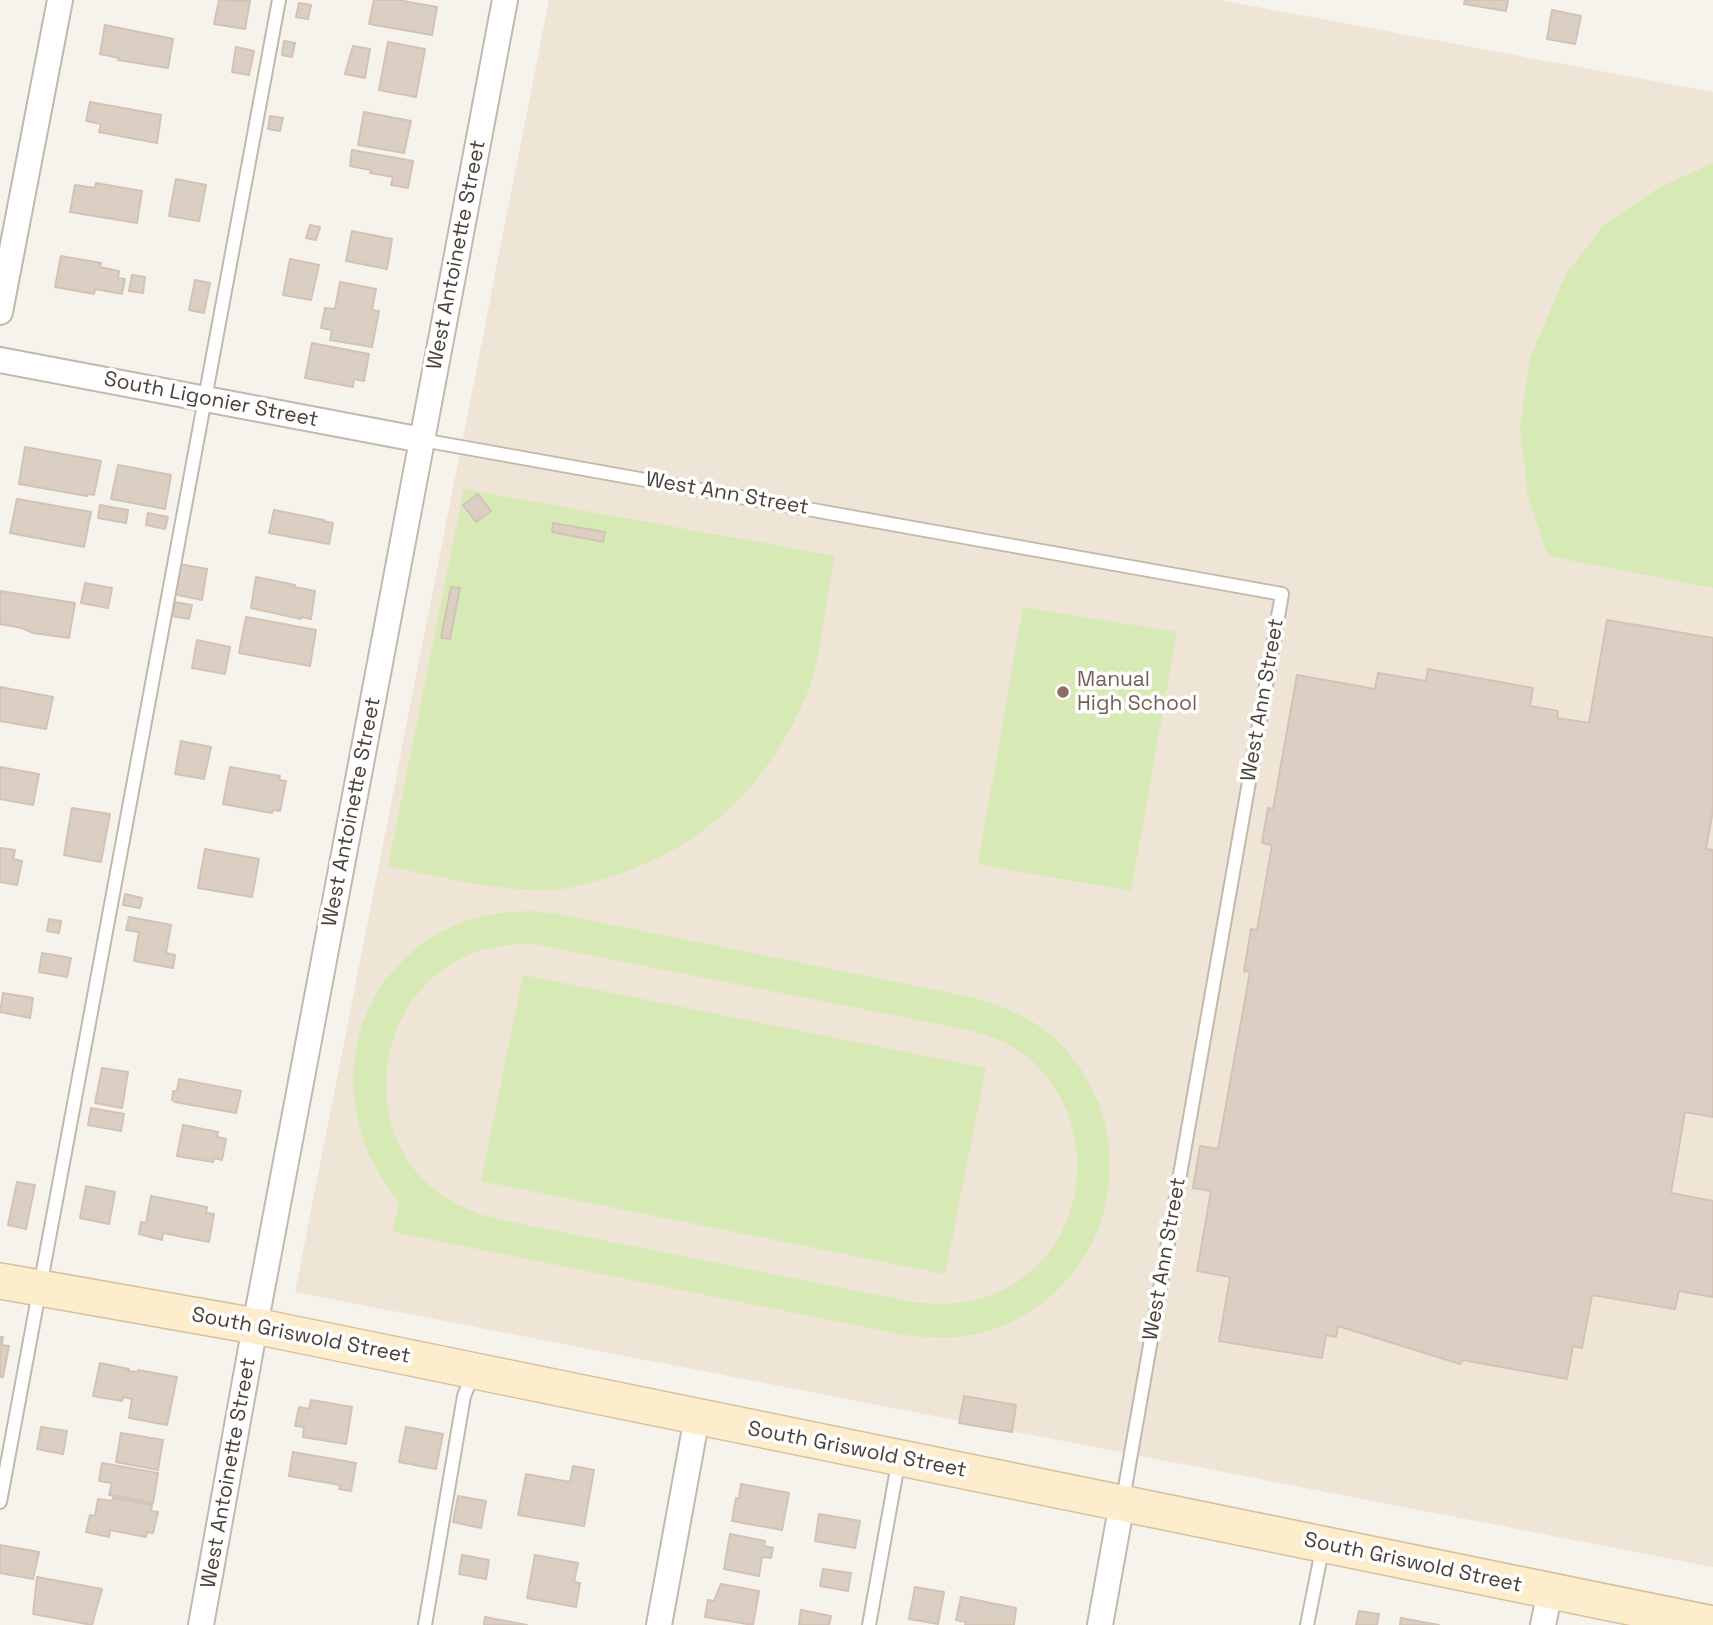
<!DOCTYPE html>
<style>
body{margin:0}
canvas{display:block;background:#f6f2ec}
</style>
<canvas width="1713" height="1625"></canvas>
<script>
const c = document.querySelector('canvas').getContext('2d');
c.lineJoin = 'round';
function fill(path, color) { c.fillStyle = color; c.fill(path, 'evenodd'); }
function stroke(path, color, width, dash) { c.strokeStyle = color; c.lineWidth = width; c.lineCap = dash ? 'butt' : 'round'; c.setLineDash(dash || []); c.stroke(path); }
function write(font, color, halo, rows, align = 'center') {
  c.font = font + ' "Space Grotesk",sans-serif'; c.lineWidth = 7; c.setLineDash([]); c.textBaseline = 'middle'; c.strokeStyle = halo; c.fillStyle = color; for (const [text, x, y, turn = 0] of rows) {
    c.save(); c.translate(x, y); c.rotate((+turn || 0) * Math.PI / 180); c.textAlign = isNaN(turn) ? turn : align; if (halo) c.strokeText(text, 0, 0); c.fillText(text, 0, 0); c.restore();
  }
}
fill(new Path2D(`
 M549,0H1220L1713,92V1567L295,1292Z`), '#efe5d6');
fill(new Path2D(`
 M1713,163V588L1548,556L1528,498L1520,428L1530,358L1566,274L1604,225L1658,188Z
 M464,489L835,556C831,577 827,597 824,618C820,642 818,668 808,691C770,784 704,849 606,878C589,883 568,890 550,890C495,891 441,877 388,866Z
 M1023,607L1177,632L1131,891L978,864Z
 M531,911L558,914L975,998C1004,1007 1032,1017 1055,1039C1127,1105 1129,1223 1057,1290C1032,1314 999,1332 963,1336C944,1339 925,1337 905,1335L393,1232L399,1201C323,1112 343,977 453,926C478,915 504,912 531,911ZM529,943L968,1030C984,1034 999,1039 1013,1047C1102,1101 1098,1242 1005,1289C975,1304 944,1306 912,1302L496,1219C468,1211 443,1200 422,1178C359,1111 382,994 466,956C486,947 508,945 529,943Z
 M523,975L986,1068L945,1274L481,1181Z`), '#d7e9b5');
const building = new Path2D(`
 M219,0L250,1L245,29L214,24Z
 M374,0H398L437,7L432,35L369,24Z
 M1465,0H1508L1506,11L1464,4Z
 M299,3L311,5L308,19L296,17Z
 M1552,10L1581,16L1575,44L1547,39Z
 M105,25L173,39L168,68L118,60L119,58L100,54Z
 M284,41L295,43L292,57L282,55Z
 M388,42L425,49L416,97L379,90Z
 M353,46L370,49L365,78L345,74Z
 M236,47L254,51L249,75L232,72Z
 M90,102L161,115L157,143L99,132L101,124L86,121Z
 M364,112L411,121L404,153L358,145Z
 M270,116L283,118L280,131L268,129Z
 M352,150L413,161L408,188L391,185L393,177L370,173L371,170L350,166Z
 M176,179L206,185L199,221L169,216Z
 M96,183L142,191L137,223L70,212L75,185L95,188Z
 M310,225L320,227L316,240L306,238Z
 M352,231L392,239L387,269L346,261Z
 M61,256L101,263L100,267L119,271L118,278L125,279L122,294L95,289L94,294L55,287Z
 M290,259L319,265L311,300L283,295Z
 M132,275L145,277L143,293L129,291Z
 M195,280L210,283L204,313L189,310Z
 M340,282L376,289L372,310L379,311L372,347L330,340L332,330L321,328L325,308L335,309Z
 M312,343L369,354L364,381L354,379L353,387L305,378Z
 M25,447L101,461L94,495L88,494L87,496L19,484Z
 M118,465L171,475L165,509L111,499Z
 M478,494L491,511L476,522L463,505Z
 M17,499L91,512L84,547L10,533Z
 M100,505L128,510L126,523L98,518Z
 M274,510L324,520L323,521L333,523L329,544L269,533Z
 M148,513L168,517L165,529L146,525Z
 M553,523L605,532L603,542L552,532Z
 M179,564L207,569L202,600L173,594Z
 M256,577L295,585L294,587L315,591L311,619L301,617V619L251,608Z
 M85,583L112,588L108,608L81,603Z
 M451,587L460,588L450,639L441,638Z
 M0,591L75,603L69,638L33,633L22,628L0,624Z
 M175,602L192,605L189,619L172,616Z
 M246,617L316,630L310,666L239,653Z
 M1607,620L1713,638V810L1706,849L1713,850V1117L1685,1112L1671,1193L1713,1201V1297L1679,1291L1675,1309L1592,1295L1582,1348L1573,1346L1567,1379L1463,1360L1460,1364L1338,1326L1336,1337L1326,1335L1322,1358L1219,1341L1230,1277L1197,1271L1211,1191L1193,1188L1200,1146L1218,1149L1250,972L1244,971L1251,929L1257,930L1272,845L1262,843L1268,808L1273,809L1297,675L1375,689L1378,673L1426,681L1428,669L1533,688L1530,706L1558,711L1557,718L1589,723Z
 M197,640L230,647L225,674L192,668Z
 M0,687L53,697L46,729L0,721Z
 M181,741L211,747L204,779L175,774Z
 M0,767L39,774L33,805L0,799Z
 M230,767L280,776L279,780L286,781L280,811L273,810L272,813L223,804Z
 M72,808L110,814L101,862L64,855Z
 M0,848L15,850L13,859L22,861L17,885L0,882Z
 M205,849L259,859L252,897L198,888Z
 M125,894L142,898L140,908L123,905Z
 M129,917L171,925L166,953L175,955L173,968L134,961L139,932L126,930Z
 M49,919L61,921L59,933L47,931Z
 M42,953L71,958L67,977L39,972Z
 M3,993L33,998L30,1018L0,1012Z
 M102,1068L128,1072L122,1108L95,1103Z
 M179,1079L241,1091L236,1113L175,1102L172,1100L173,1091H177Z
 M91,1108L124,1114L121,1131L88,1125Z
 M183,1125L218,1132L217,1137L226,1139L222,1160L214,1158L213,1162L177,1156Z
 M17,1182L35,1185L26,1229L8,1225Z
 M86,1186L115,1192L109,1224L80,1218Z
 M151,1196L207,1207L206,1213L214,1214L209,1242L163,1233L162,1240L139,1234L141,1222L146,1223Z
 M0,1337H3L2,1345L9,1346L3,1377H0Z
 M100,1363L129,1369L128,1371L138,1372V1370L177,1377L167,1425L129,1418L132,1399L123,1397L122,1401L93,1396Z
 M964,1396L1016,1405L1012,1432L959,1423Z
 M311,1400L352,1407L346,1444L303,1437L304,1427L295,1426L299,1407L309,1409Z
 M41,1427L67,1431L63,1454L37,1449Z
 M406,1427L443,1434L436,1469L399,1462Z
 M121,1433L163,1440L158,1470L116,1462Z
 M293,1452L356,1463L351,1491L339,1489L340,1485L289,1476Z
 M102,1463L158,1473L153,1503L109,1495L112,1483L99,1481Z
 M573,1466L594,1470L584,1526L518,1515L526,1474L570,1482Z
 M741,1484L789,1493L782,1530L732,1521L736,1498L739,1499Z
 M458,1496L486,1501L481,1528L453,1522Z
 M113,1498L152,1505L151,1511L158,1512L153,1533L147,1532L146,1537L110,1530L109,1537L86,1532L90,1515L95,1516L98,1499L112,1501Z
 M819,1514L860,1521L855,1548L815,1541Z
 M730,1534L765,1541L764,1546L773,1548L771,1558L762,1557L759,1576L724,1569Z
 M0,1545L39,1552L33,1579L0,1573Z
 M462,1555L489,1560L486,1579L459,1574Z
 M535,1555L578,1563L574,1582L580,1583L576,1607L527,1598Z
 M823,1569L851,1573L848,1591L820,1586Z
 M37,1577L102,1589L92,1625L33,1614Z
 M721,1584L759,1591L753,1625L705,1617L708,1600L714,1601Z
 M915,1587L944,1592L938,1624L909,1619Z
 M961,1597L1016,1608L1014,1625H965L966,1622L956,1620Z
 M801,1610L831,1616L829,1625H799Z
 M1359,1611L1379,1614L1377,1625H1356Z
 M485,1617L527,1625H484Z
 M1401,1618L1439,1625H1400Z`);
fill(building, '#dbcfc4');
stroke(building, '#d2c3b4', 2);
const lane = new Path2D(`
 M422,440L1282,594L1123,1499
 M0,1502L279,0
 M425,1625L464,1396L473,1374
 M869,1625L899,1458
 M1307,1625L1323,1545`);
const street = new Path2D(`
 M0,312L60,0
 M0,360L422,440
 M201,1625L255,1326L505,0
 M659,1625L697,1417
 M1100,1625L1122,1503
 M1543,1625L1550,1591`);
const secondary = new Path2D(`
 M0,1281L255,1326L1713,1624`);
stroke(lane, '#c2b8ae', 16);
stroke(street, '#c2b8ae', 28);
stroke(secondary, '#d5c09b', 38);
stroke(lane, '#fff', 12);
stroke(street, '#fff', 24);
stroke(secondary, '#feedcd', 35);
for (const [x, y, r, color] of [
 [1063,692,7,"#8d6e63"]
]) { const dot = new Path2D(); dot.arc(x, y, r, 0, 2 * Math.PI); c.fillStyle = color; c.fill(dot); stroke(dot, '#fff', 2.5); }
write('21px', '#4a4239', '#fff', [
 ["West Antoinette Street",457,255,-79],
 ["South Ligonier Street",211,400,11],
 ["West Ann Street",727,494,10],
 ["West Ann Street",1263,700,-80],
 ["West Antoinette Street",352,812,-79],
 ["West Ann Street",1165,1259,-80],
 ["South Griswold Street",301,1336,11],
 ["South Griswold Street",857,1450,11],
 ["West Antoinette Street",229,1473,-80],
 ["South Griswold Street",1413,1563,12]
]);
write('21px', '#785e54', '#fff', [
 ["Manual",1077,680],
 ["High School",1077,704]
], 'left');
</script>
